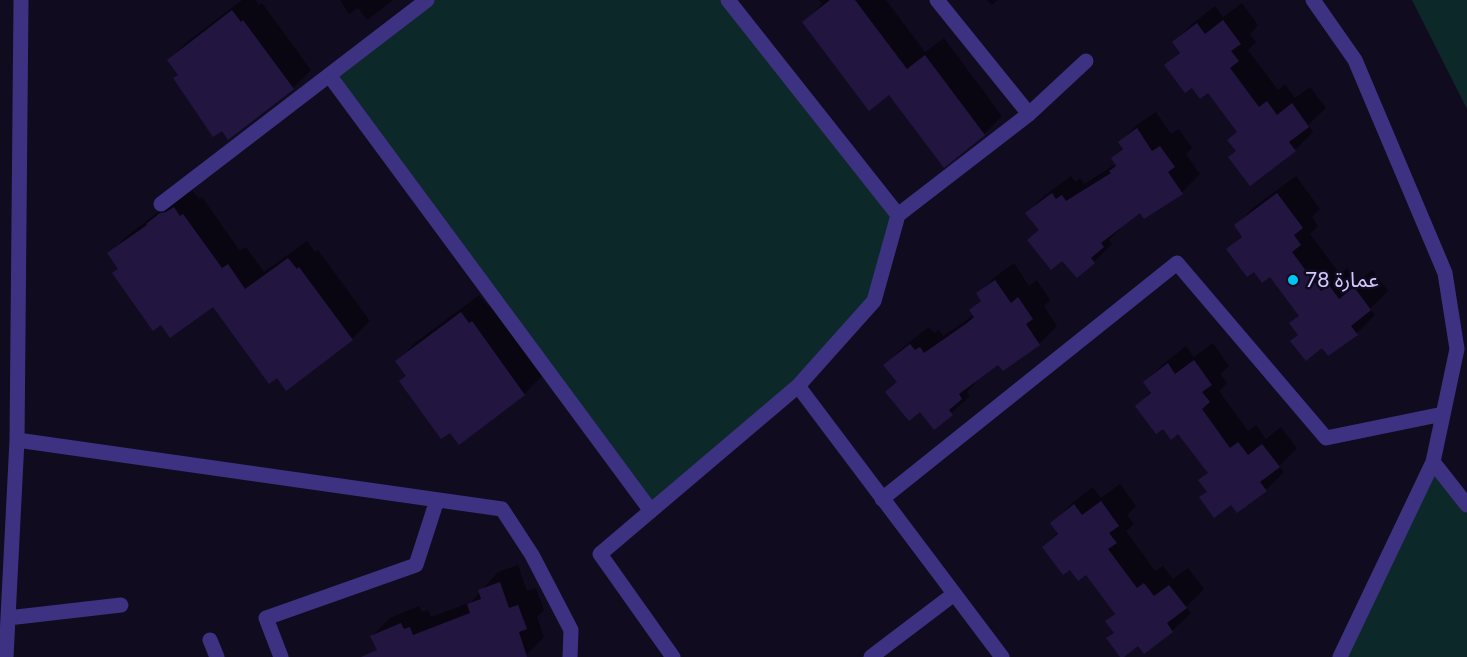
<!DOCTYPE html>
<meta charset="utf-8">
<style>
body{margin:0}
canvas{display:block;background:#100b1f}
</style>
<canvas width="1467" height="657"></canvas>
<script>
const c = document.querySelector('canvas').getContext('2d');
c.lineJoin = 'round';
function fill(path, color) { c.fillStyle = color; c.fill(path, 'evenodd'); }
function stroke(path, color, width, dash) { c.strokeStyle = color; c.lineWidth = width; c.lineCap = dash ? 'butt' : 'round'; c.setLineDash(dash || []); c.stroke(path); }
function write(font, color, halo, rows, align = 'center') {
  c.font = font + ' Lato,"Noto Sans Arabic",sans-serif'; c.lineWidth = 5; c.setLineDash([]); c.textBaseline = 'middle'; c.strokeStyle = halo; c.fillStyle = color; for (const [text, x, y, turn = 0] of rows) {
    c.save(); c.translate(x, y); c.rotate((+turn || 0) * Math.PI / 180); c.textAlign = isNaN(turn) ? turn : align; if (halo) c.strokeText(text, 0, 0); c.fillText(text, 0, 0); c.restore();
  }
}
fill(new Path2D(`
 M427,0H728L898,215L874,301L798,386L651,511L329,75Z
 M1412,0H1467V109Z
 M1433,462L1467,505V657H1340Z`), '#0d2829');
fill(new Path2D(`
 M242,0H256L259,5L262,3L311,70L293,88L179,74L169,60L187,42Z
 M340,0H393L367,20L358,8L349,14Z
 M819,0H886L925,52L944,38L1002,116L984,134L890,93L804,22L822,4Z
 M987,0H998L992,5Z
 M1242,3L1258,25L1250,34L1256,42L1248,50L1278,90L1285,84L1295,98L1310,87L1326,108L1308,125L1313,132L1295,150H1237L1229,140L1238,131L1208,91L1192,86L1166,65L1181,51L1174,42L1192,24L1215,6L1223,17Z
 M1156,112L1171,134L1179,129L1192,148L1186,154L1200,174L1182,192L1141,211L1120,227L1121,228L1109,240L1112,244L1094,262L1040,229L1027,213L1045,195L1071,176L1075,182L1080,178L1084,184L1116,164L1113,158L1123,147L1120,142L1138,124Z
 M1296,176L1320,209L1312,217L1318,226L1310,234L1340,274L1347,268L1358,282L1372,270L1388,291L1370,309L1375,315L1357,333L1328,354L1323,346L1299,334L1300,315L1270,275L1254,270L1228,249L1243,235L1236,225L1254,207Z
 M192,190L199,199L202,197L240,251L246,247L264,272L307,241L315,252L318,250L370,321L352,339L278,376L214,305L161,323L114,273L119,268L109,254L127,236L179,196L186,194Z
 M1014,263L1029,286L1037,280L1050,300L1044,306L1057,326L1039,344L1003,369L998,363L978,378L979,379L967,392L970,396L935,428L885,365L903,347L929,327L934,333L939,330L943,336L974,315L970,310L982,299L978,294L996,276Z
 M479,295L488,306L490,305L542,376L524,394L459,443L397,361L415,343Z
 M1213,343L1229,366L1220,374L1227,383L1219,391L1248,431L1256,425L1266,439L1281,427L1297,448L1279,466L1284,472L1266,490L1231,503L1201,498L1208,491L1200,480L1209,472L1179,431L1163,427L1137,406L1151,391L1145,382L1163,364L1186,346L1194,357Z
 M1120,484L1136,506L1127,515L1134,524L1126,531L1155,571L1163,566L1173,579L1188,568L1204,589L1186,607L1191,613L1172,631L1145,652L1138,644L1108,638L1115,632L1107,621L1116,612L1086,572L1070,567L1044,547L1058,532L1052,523L1070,505L1093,487L1101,498Z
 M518,565L527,591L536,588L544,610L537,617L544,637L526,655L521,657H373L379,651L372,636L390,618L419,606L422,612L428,610L431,617L471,602L498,572Z`), '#0007');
fill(new Path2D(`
 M830,0H855L907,69L925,55L985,135L944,168L889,95L869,111L802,22Z
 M232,10L241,22L243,20L294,89L228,140L222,131L213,137L173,78L178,75L167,60Z
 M1223,20L1241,44L1231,51L1239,61L1230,68L1259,107L1267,101L1277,115L1292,103L1309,127L1289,142L1296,151L1250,186L1228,157L1236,151L1227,140L1237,132L1208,93L1200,99L1192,88L1185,93L1164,65L1180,53L1172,42L1197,23L1205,34Z
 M1137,128L1152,151L1160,146L1175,167L1168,172L1183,194L1144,219L1140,213L1101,243L1104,247L1091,258L1095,263L1077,278L1062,261L1051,270L1027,240L1039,230L1025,213L1052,193L1056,199L1062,195L1066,201L1111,173L1109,171L1116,166L1111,158L1123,149L1118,142Z
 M1277,193L1303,228L1294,235L1301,245L1292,252L1321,291L1329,285L1339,299L1354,287L1371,310L1351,326L1358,335L1328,356L1322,348L1306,361L1290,341L1298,335L1289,323L1299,316L1270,277L1262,283L1254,272L1247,277L1226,249L1242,237L1234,225Z
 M174,207L180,216L183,214L222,268L228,264L245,289L288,258L297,269L299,267L353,340L286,391L277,378L269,384L213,307L170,338L161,325L153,331L112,273L118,269L107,253L147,225L146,224L160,213L166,212Z
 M995,280L1011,303L1018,297L1033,319L1026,324L1040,345L1003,371L998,365L959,394L962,399L949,410L953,415L934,430L920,412L909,421L885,392L897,382L883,365L910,344L915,350L920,347L924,353L967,323L974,317L969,310L981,301L976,293Z
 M461,312L469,323L472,321L525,395L459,445L450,433L441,439L399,381L406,376L395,361Z
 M1194,360L1212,385L1202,392L1210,402L1202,409L1230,448L1238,442L1248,455L1262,444L1280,467L1260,482L1267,491L1237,513L1231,505L1214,518L1199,497L1207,492L1198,480L1208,473L1178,434L1171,440L1163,429L1156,434L1135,406L1151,393L1143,382L1168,363L1175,374Z
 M1101,501L1119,526L1109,533L1117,543L1108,549L1137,588L1144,583L1154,596L1169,585L1187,608L1167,623L1173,632L1144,654L1138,646L1124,657H1120L1106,638L1114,633L1105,621L1115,614L1086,575L1078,581L1070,570L1063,575L1042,547L1058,534L1050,523L1074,504L1082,515Z
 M500,582L509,608L518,605L527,629L519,632L527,657H361L377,650L370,636L401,623L404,629L410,627L413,635L470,613L467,604L481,599L478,590Z`), '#221641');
stroke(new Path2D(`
 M728,0L898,215L1029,114L1086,61
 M937,0L1029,114
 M1313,0L1355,60L1445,273L1457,349L1433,462L1340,657
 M329,75L651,511
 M161,204L427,0
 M798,386L874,301L898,215
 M17,440L502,509L532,555L571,630L570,657
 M1433,462L1467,505
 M882,499L1177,263L1326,438L1443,414
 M8,618L121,605
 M210,640L217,657
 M6,657L17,440L21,0
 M281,657L266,618L416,565L437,500
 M673,657L600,554L798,386L1002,657
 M871,657L954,594`), '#3d3281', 15);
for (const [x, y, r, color] of [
 [1293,280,6,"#00c5f4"]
]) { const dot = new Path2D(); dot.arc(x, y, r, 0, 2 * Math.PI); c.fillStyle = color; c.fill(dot); stroke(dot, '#100b1f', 2); }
write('21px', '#d4c9ff', '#100b1f', [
 ["عمارة 78",1305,280]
], 'left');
</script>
